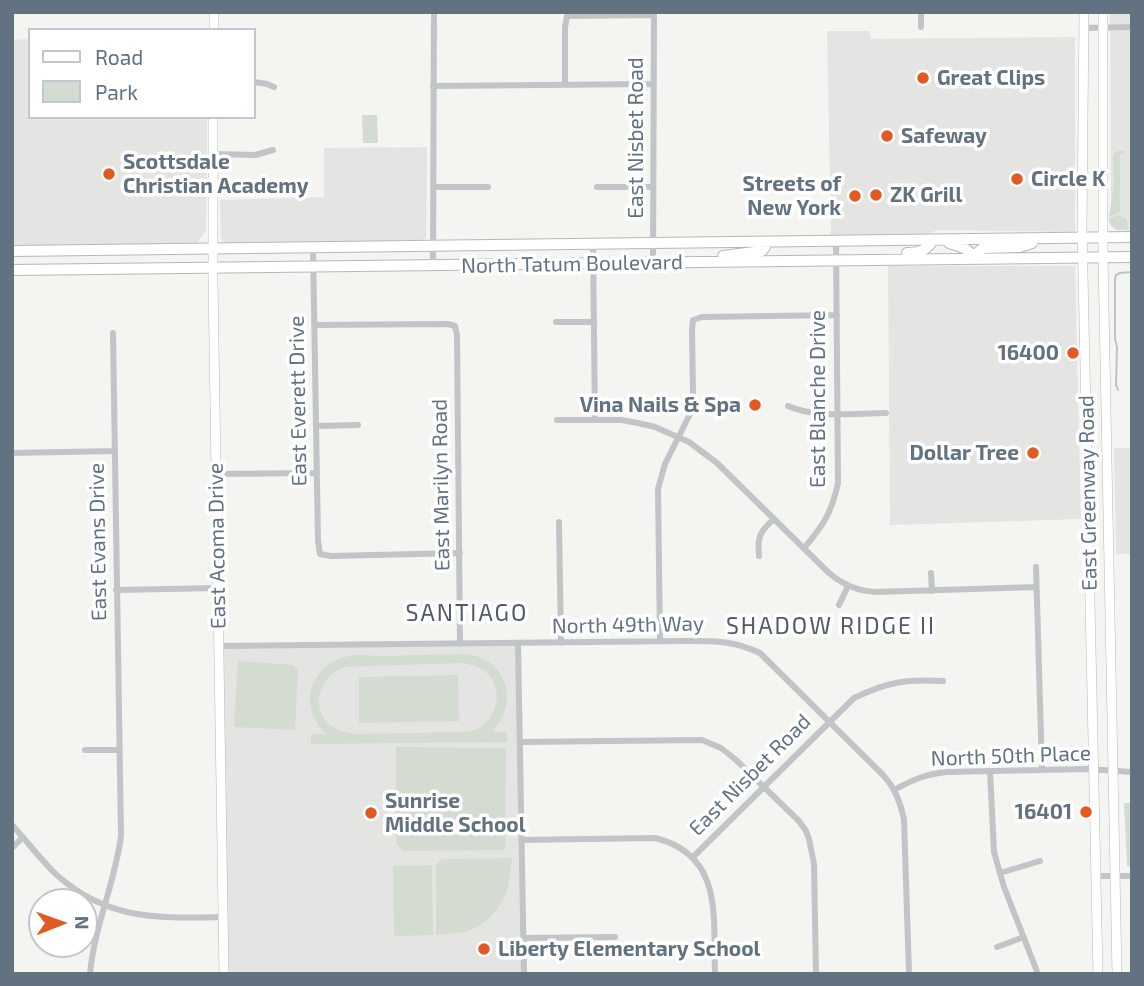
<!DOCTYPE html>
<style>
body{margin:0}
#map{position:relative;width:1144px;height:986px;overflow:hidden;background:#f4f4f0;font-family:"Exo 2",sans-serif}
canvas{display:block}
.frame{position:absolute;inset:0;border:14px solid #637281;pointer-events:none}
.legend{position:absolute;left:28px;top:28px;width:228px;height:91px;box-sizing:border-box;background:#fff;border:2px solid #c1c7cd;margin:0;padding:9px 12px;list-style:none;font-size:21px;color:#637281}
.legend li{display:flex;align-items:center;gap:14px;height:35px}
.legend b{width:35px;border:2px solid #c1c7cd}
.north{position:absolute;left:28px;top:888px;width:70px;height:70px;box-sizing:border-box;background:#fff;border:2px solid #c1c7cd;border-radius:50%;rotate:89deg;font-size:19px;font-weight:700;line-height:28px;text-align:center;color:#637281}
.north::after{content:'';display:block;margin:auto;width:24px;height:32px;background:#e25a22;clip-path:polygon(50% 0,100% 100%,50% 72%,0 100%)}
</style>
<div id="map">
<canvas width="1144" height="986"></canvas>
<div class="frame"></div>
<ul class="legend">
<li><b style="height:9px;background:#fff"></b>Road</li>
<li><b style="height:19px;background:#d4dbd1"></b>Park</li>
</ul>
<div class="north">N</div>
</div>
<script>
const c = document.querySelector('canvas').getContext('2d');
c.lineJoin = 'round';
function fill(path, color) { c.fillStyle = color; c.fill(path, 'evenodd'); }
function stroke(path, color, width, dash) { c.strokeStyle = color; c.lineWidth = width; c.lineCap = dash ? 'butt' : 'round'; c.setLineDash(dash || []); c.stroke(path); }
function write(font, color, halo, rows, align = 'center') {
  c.font = font + ' "Exo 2",sans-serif'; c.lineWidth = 7; c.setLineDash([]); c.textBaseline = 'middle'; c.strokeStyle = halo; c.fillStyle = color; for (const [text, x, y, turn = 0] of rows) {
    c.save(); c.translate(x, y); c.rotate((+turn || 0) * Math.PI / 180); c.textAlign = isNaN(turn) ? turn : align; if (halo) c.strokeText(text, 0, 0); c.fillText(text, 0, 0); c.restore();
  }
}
fill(new Path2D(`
 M1110,12H1132V231L1116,230L1109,222L1111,204Z
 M827,31H870L871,39L1075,37V232L939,230L925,234L831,236Z
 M30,39V117H207L206,231L197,243L12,246V40Z
 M427,147L426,237L424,240L226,243L221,238L220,200L324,197V148Z
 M888,266H1075L1081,519L890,525Z
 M1114,448H1132V554H1116Z
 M518,644L524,974H224L219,646Z`), '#e4e5e3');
fill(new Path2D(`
 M362,115H377L378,143H363Z
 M1117,151H1125L1124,153L1120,154V212L1109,217L1114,185L1113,155Z
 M1118,215L1127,219L1128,230H1116L1110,224L1109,219Z
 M463,654C505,655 522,703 492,731L507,732V742L311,744V734H326C314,722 307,707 311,690C316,672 331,659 349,656C359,654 371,656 382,656C409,655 436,655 463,654ZM462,663C467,664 473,665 478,667C503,678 502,713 481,727C475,731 467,732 460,732L353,734C347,732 341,732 336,729C308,714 317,675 345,667Z
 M238,661L294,665L298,671L295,730L234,727Z
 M458,675L459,721L359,723V677Z
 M396,747L506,748L505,850L403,851L396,844Z
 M1124,803H1132V866H1127Z
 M512,858C511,867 510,876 508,886C504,906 485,927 464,932C455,934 445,934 436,935V865L442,859Z
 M432,865L433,935L394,936L393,866Z`), '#d4dbd1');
stroke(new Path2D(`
 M1118,390L1116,385L1117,347L1115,339V280L1116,275L1120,273L1132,272`), '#b9c4c8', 2);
const secondary = new Path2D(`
 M1084,12L1082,227L1098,974
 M1103,12V257L1117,974
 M214,30V12
 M213,117V280L224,974`);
const primary = new Path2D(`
 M949,243C960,246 969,248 974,259
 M12,251L1132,237
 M907,253C919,253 926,251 933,240
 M723,256L762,251L765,247L766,242
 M974,259L977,253L983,248L1020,247L1032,243
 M12,270L1132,257`);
stroke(secondary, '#b4b8bc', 10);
stroke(primary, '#b4b8bc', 12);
stroke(new Path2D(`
 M921,12V27
 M1084,28L1132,27
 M254,82L267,84L274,87
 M565,85V27L567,16L654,15
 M433,86L653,84
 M213,154L255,155L273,150
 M433,187H488
 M597,187H653
 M593,244L595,420
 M313,247L318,541L320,554L331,556L460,553
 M653,263L654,12
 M433,265L434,12
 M556,322H594
 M315,325L448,324L455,326L457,335L460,644
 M788,406C818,419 854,413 886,413
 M557,420H621L638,423L655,427L689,442L717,463L829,573C843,585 857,591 876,592L1036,587
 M316,426L358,425
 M12,453L114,451
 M216,474L317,473
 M559,522L561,643
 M804,548C823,526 832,512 838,483L836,241
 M759,556C757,537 760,531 774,519
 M1036,567L1042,770
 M931,573L932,591
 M116,590L218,588
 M839,605L848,586
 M660,641L658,489L665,464L690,414L693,393L692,330L693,320L702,317L837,315
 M518,644L524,974
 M219,646L683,641C713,641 733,640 760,653L883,775C895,788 900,802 904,819L909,974
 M520,742L702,740L721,748L735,759L799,821L806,831L809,839L814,864L816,974
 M85,750H119
 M990,771L994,852L1004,887L1038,974
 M894,790C912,780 926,774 946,772L1087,769L1132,772
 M12,825C28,842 42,862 59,877C110,921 160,918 223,917
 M521,840L655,838C724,855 713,917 715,974
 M12,848L23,837
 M693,857L854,698C887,682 906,679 943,681
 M1000,873L1040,861
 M1096,876H1132
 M523,938L615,937
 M997,947L1024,937
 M90,974C94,927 115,883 121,836L113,333`), '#c1c5c8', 6);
stroke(secondary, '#fff', 9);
stroke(primary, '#fff', 10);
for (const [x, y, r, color] of [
 [923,78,7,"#e25a22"],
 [887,136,7,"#e25a22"],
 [109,174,7,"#e25a22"],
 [1017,179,7,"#e25a22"],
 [876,195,7,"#e25a22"],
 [855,196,7,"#e25a22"],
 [1073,353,7,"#e25a22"],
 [755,405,7,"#e25a22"],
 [1033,453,7,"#e25a22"],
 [1086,812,7,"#e25a22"],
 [371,813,7,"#e25a22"],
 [484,949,7,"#e25a22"]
]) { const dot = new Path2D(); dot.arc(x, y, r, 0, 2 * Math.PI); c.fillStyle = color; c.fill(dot); stroke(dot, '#fff', 2.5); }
write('bold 21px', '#637281', '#fff', [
 ["Great Clips",937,78],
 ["Safeway",901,136],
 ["Scottsdale",123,162],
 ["Christian Academy",123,186],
 ["Circle K",1031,179],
 ["Streets of",841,184,"right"],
 ["New York",841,208,"right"],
 ["ZK Grill",890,195],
 ["16400",1059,353,"right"],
 ["Vina Nails & Spa",741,405,"right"],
 ["Dollar Tree",1019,453,"right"],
 ["Sunrise",385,801],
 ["Middle School",385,825],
 ["16401",1072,812,"right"],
 ["Liberty Elementary School",498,949]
], 'left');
write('21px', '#637281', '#fff', [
 ["East Nisbet Road",636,138,-90],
 ["North Tatum Boulevard",572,264,-1],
 ["East Blanche Drive",818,399,-90],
 ["East Everett Drive",298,401,-91],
 ["East Marilyn Road",441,485,-91],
 ["East Greenway Road",1088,493,-91],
 ["East Evans Drive",98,542,-91],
 ["East Acoma Drive",217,546,-91],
 ["North 49th Way",628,625,-1],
 ["North 50th Place",1011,756,-2],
 ["East Nisbet Road",750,775,-45]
]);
c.letterSpacing = '2px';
write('23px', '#515b66', '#fff', [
 ["SANTIAGO",467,613],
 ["SHADOW RIDGE II",831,626]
]);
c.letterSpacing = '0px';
</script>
